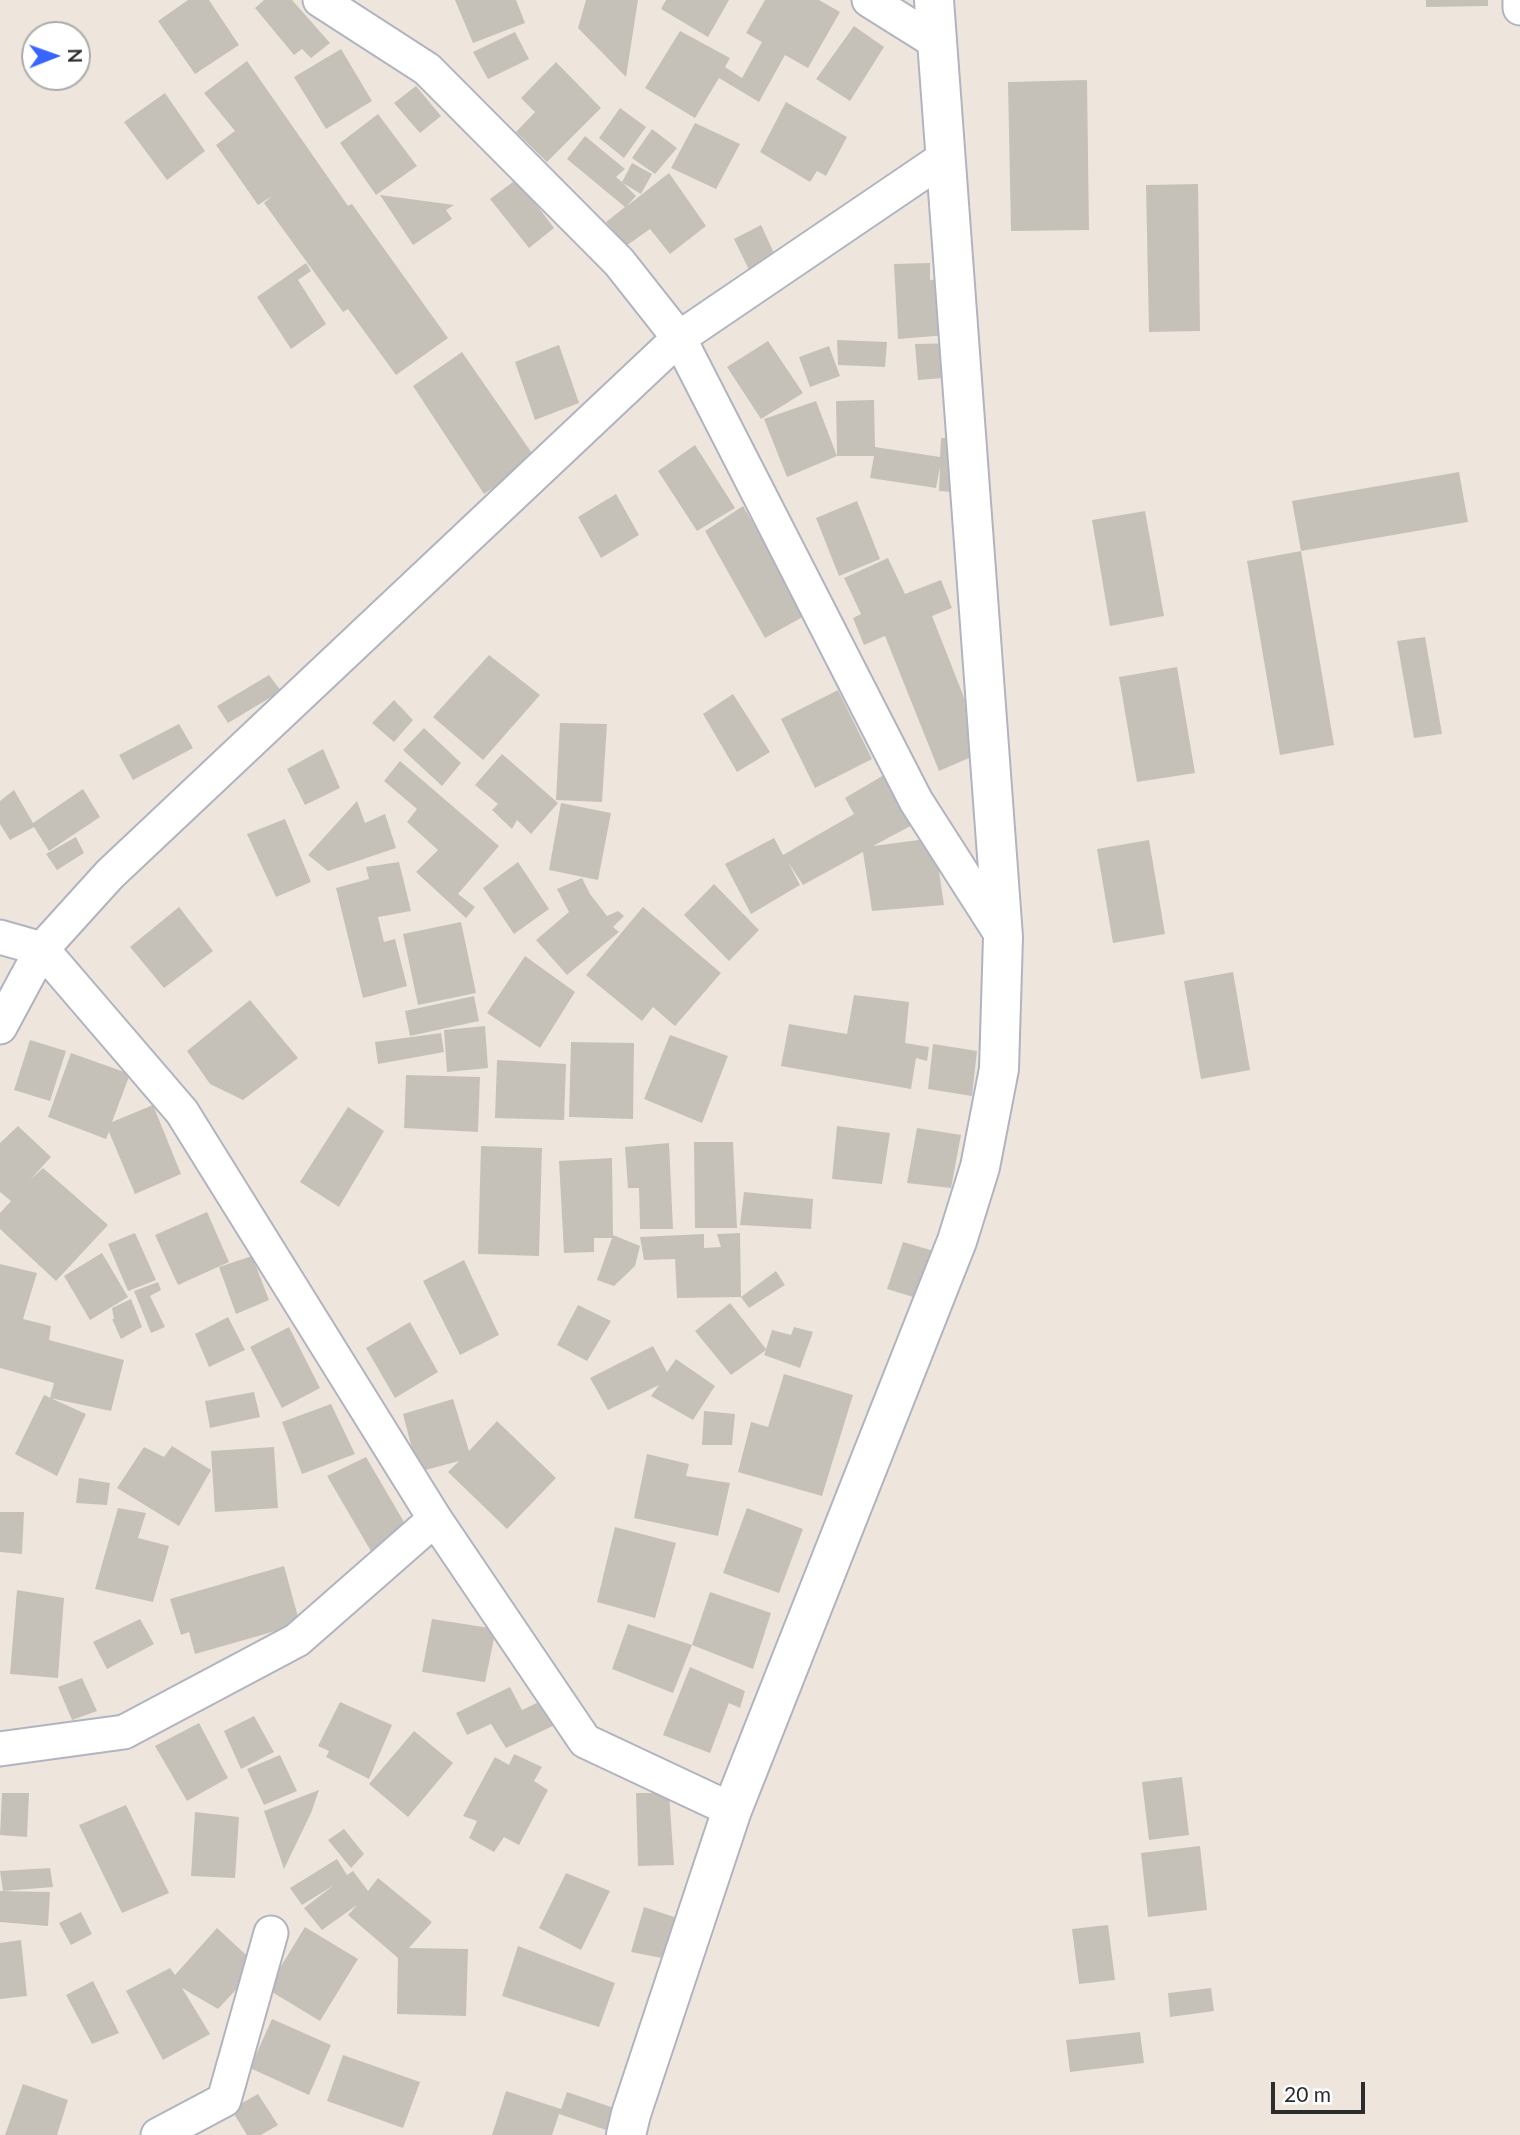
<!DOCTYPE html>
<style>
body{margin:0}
#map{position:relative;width:1520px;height:2135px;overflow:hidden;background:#eee6dd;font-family:Lato,sans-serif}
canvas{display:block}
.north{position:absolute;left:21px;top:21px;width:70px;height:70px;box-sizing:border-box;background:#fff;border:2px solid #ababab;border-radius:50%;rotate:89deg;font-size:19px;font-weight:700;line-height:28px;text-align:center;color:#2c2c2c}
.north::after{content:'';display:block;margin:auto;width:24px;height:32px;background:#3965ff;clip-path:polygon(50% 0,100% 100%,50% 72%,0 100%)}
.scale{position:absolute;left:1271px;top:2082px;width:94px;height:32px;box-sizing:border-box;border:4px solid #2c2c2c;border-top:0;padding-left:9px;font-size:21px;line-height:24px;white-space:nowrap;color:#2c2c2c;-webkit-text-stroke:5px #fff;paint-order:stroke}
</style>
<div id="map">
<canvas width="1520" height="2135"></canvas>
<div class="north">N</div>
<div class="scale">20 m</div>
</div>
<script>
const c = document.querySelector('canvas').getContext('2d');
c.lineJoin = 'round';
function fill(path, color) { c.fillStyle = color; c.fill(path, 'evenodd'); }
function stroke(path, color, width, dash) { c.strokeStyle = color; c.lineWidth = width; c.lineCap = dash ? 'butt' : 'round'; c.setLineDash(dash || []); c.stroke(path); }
fill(new Path2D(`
 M188,0H209L239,45L195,74L158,21Z
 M264,0H292L330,43L311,58L302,49L294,55L255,8Z
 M455,0H516L525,23L473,43Z
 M586,0H638L626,77L578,28Z
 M666,0H729L708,37L661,9Z
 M765,0H819L840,12L808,68L785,55L759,102L719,78L695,118L645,88L680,31L730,58L725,67L742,78L762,42L746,33Z
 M1426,0H1488V6L1426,7Z
 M854,26L884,47L850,101L816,79Z
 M515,32L529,59L488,79L473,52Z
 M341,49L372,101L326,129L294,77Z
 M247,61L348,206L352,204L448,338L396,375L348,309L343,312L264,203L272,196L258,205L216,145L235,131L204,93Z
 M556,62L601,108L547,162L516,132L535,112L521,98Z
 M1087,80L1089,230L1011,231L1008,82Z
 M416,86L441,116L420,133L394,103Z
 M165,93L205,151L167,180L124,122Z
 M786,102L847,137L826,176L817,171L810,182L760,152Z
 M620,108L646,127L624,158L599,138Z
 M378,114L417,166L376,195L340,143Z
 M695,123L740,144L716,189L671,168Z
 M652,129L677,148L655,174L632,158Z
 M585,136L625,169L616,177L622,182L632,163L652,174L641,194L623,183L636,196L627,206L669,173L706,226L670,254L650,229L626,246L606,222L625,207L567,159Z
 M517,179L554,228L529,248L490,199Z
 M1198,184L1200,331L1149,332L1146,185Z
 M380,195L454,205L446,210L452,219L413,245Z
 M761,225L780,266L754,280L734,239Z
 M306,263L311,271L298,280L326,324L291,349L257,297Z
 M930,263V280L944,279L947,335L898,339L894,264Z
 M837,340L887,342L885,367L838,365Z
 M768,341L803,393L761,419L727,367Z
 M956,343V377L918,380L915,344Z
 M559,345L579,403L535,420L515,362Z
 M829,346L840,376L810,387L799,357Z
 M462,352L536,459L484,494L413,386Z
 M874,400L875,447L940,457L941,438H966L964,493L939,491L940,467L936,488L870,478L874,456H837L787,477L764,419L816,401L837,456L836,401Z
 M695,445L735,508L697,531L658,471Z
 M1459,472L1468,522L1301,551L1292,501Z
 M616,494L639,535L601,558L578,517Z
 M857,501L880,559L839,576L816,518Z
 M743,506L806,615L765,638L705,531Z
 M1145,511L1164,616L1110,626L1092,520Z
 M1301,551L1334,745L1280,755L1247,561Z
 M888,558L905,594L941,580L952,608L932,616L985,751L939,771L885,636L864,645L853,618L861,614L844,578Z
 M1425,637L1442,734L1414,738L1397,641Z
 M489,655L540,695L483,760L433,717Z
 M1177,667L1195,773L1137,782L1119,677Z
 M269,675L281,691L228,723L217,706Z
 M838,690L872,759L815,788L781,719Z
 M733,694L770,752L737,772L703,714Z
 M394,700L413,720L394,742L372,723Z
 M560,723L607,724L602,802L556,800Z
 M179,724L193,748L133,780L119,755Z
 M424,728L461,763L442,786L403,750Z
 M323,749L340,788L305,805L287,769Z
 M502,754L558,803L531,834L517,820L512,829L492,810L498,804L475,785Z
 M400,761L499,846L458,894L475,907L466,918L416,872L438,850L407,822L417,809L384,781Z
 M889,772L918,822L873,846L934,838L944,905L872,911L863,852L803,885L788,862L800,885L751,914L725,864L774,838L783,855L854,814L845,798Z
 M83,789L100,817L49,851L34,827L10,840L0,824V801L14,790L33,823Z
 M357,801L365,823L385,814L396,848L328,871L308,855Z
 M561,803L611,813L598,880L549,870Z
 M285,819L311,882L276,897L247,834Z
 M76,837L84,853L57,870L46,854Z
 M1149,840L1165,934L1113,943L1097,849Z
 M399,862L411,911L378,917L384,942L395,939L407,986L363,998L336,888L369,879L366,867Z
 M518,862L549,909L514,934L483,888Z
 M582,878L590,894L607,916L618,911L624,916L613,927L619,932L567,975L536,940L569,912L557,889Z
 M714,884L759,930L729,961L684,915Z
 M179,907L213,951L164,988L130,947Z
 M643,907L721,973L675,1026L653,1007L642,1021L586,975Z
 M461,922L476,993L418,1005L403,934Z
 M525,956L575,992L540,1048L487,1013Z
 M1233,972L1250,1070L1201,1079L1184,981Z
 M854,995L909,1002L905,1043L929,1047L927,1061L916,1058L911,1089L781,1066L789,1024L847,1034Z
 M474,996L479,1021L410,1036L405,1011Z
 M250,1000L298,1058L243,1100L210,1084L187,1051Z
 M485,1026L488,1068L447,1072L444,1030Z
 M441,1033L444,1052L378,1064L375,1042Z
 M670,1035L728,1056L702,1123L644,1099Z
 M30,1040L66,1051L50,1101L14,1090Z
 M571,1042L634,1043L633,1119L569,1117Z
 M933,1044L977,1051L972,1096L928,1089Z
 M71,1053L130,1074L112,1122L153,1105L181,1174L135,1194L109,1132L106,1139L48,1117Z
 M497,1060L566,1064L564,1120L495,1118Z
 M406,1075L480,1077L478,1132L404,1128Z
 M348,1107L384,1131L339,1207L300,1182Z
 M18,1126L51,1157L30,1180L43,1168L108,1225L56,1281L0,1229V1213L11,1201L0,1192V1143Z
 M837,1126L890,1133L882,1184L832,1179Z
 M917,1128L961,1135L951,1188L907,1183Z
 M694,1142H733L737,1228H695Z
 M669,1143L673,1229H640L639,1188H628L625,1147Z
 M481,1146L542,1148L539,1256L478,1254Z
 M612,1158L613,1235L640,1246L635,1266L614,1286L597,1280L612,1238H594V1252L564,1253L559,1161Z
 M744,1192L813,1199L811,1229L740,1225Z
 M207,1212L229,1262L178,1285L155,1235Z
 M135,1233L156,1280L128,1291L108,1244Z
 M740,1233L741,1297L677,1298L675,1259L644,1260L640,1237L704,1234V1248L721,1247L717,1234Z
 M903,1242L944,1254L929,1302L887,1289Z
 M102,1253L128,1297L90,1320L64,1276Z
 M252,1256L269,1300L236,1314L219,1267Z
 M464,1260L499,1335L460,1355L423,1281Z
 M0,1264L37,1273L23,1319L51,1326L49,1340L124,1360L111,1411L50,1398L54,1383L0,1368Z
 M776,1271L785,1285L749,1308L741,1297Z
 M158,1282L161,1290L150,1296L165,1327L151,1333L134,1291Z
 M131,1299L142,1327L121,1339L112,1319H114L112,1308Z
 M730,1303L766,1349L772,1330L791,1335L794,1327L813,1332L800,1368L764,1355L766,1350L731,1375L695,1331Z
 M578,1305L611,1321L587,1361L557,1345Z
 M228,1317L245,1350L209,1367L195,1334Z
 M410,1322L438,1372L395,1398L366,1348Z
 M289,1327L320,1388L282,1408L250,1347Z
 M653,1346L667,1372L676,1359L715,1386L693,1420L651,1396L659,1385L608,1410L590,1378Z
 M784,1374L853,1395L822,1496L738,1472L751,1422L768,1427Z
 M254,1392L260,1417L210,1428L205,1401Z
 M44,1395L86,1414L57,1476L15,1454Z
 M453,1399L469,1451L497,1421L556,1478L507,1529L448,1472L459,1461L418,1472L403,1414Z
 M331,1404L355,1454L302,1474L282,1422Z
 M704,1411L735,1414L732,1445H702Z
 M172,1446L211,1470L179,1526L117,1488L144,1447L164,1457Z
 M274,1447L278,1508L215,1512L211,1451Z
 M647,1454L689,1464L686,1476L730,1483L718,1536L634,1518Z
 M366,1457L411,1534L372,1553L327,1476Z
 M79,1478L110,1483L107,1505L76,1503Z
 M118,1508L146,1513L138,1538L169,1546L153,1602L95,1589Z
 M747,1508L803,1529L779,1593L723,1573Z
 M0,1512H24L22,1554L0,1552Z
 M615,1527L676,1543L655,1618L597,1602Z
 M284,1566L300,1624L195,1654L189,1632L181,1635L170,1599Z
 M17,1590L64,1598L58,1678L10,1674Z
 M710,1592L771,1613L753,1669L692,1645Z
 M140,1619L154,1644L107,1669L93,1642Z
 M432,1619L496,1629L485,1682L422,1672Z
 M628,1624L692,1645L673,1693L612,1669Z
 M690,1667L745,1691L740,1708L729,1703L710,1753L663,1735Z
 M82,1678L97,1711L72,1720L58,1687Z
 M510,1687L522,1710L541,1701L555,1725L506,1748L491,1724L467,1735L456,1713Z
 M340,1702L392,1725L369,1779L326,1757L329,1751L318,1746Z
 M254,1716L274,1752L241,1769L224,1731Z
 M199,1723L228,1778L187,1801L155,1746Z
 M414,1731L453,1763L408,1817L369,1784Z
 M514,1754L542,1767L534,1781L548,1790L519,1845L504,1837L494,1852L469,1838L477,1821L463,1816L495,1757L509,1765Z
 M280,1755L297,1791L264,1805L247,1769Z
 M1182,1777L1189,1835L1149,1840L1142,1782Z
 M319,1790L311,1813L284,1869L264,1811Z
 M2,1793H29L27,1837L0,1835Z
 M636,1793H669L674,1865L638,1866Z
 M126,1805L169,1893L122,1913L79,1825Z
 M195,1812L239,1817L235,1878L191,1876Z
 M344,1829L364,1854L351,1868L328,1840Z
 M1200,1846L1207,1910L1148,1917L1141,1853Z
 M337,1859L347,1875L353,1871L368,1891L378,1878L432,1922L409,1948L468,1949L466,2016L397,2014L398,1958L348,1915L357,1905L322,1930L304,1908L334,1885L302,1905L290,1888Z
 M50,1868L53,1887L3,1891L0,1871Z
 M566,1873L610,1891L581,1950L539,1928Z
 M0,1891L50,1892L48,1926L0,1922Z
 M644,1907L677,1918L667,1959L631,1952Z
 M81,1912L92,1934L71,1945L59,1923Z
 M1108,1925L1115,1980L1079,1984L1072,1929Z
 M305,1927L358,1959L320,2021L267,1989Z
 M217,1928L258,1966L218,2009L182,1988L210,2034L163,2060L126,1991L170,1968L175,1975Z
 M21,1940L27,1996L0,1999V1943Z
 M518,1946L615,1983L599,2027L502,1996Z
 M93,1981L119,2033L92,2044L66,1995Z
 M1211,1988L1214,2011L1170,2017L1168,1993Z
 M272,2019L331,2045L309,2095L250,2068Z
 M1140,2032L1144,2063L1070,2072L1066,2040Z
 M343,2055L420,2082L403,2128L327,2101Z
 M23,2084L68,2100L57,2135H5Z
 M506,2091L561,2109L567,2092L614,2108L606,2130L559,2114L552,2135H492Z
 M258,2094L278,2125L261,2135H247L231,2109Z`), '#c6c1b8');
const street = new Path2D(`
 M320,0L427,69L619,262L679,338L916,801L1003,937
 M869,0L936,42
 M1520,0V8
 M0,937L42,949L182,1112L435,1519L585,1741L732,1810
 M0,1027L42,949L110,874L679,338L947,156
 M0,1749L124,1732L297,1640L435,1519
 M158,2135L224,2100L271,1933`);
const secondary = new Path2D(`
 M626,2135L631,2114L732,1810L957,1241L980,1167L999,1069L1003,937L934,0`);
stroke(street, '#b1b4c0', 37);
stroke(secondary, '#b1b4c0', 42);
stroke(street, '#fff', 33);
stroke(secondary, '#fff', 38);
</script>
